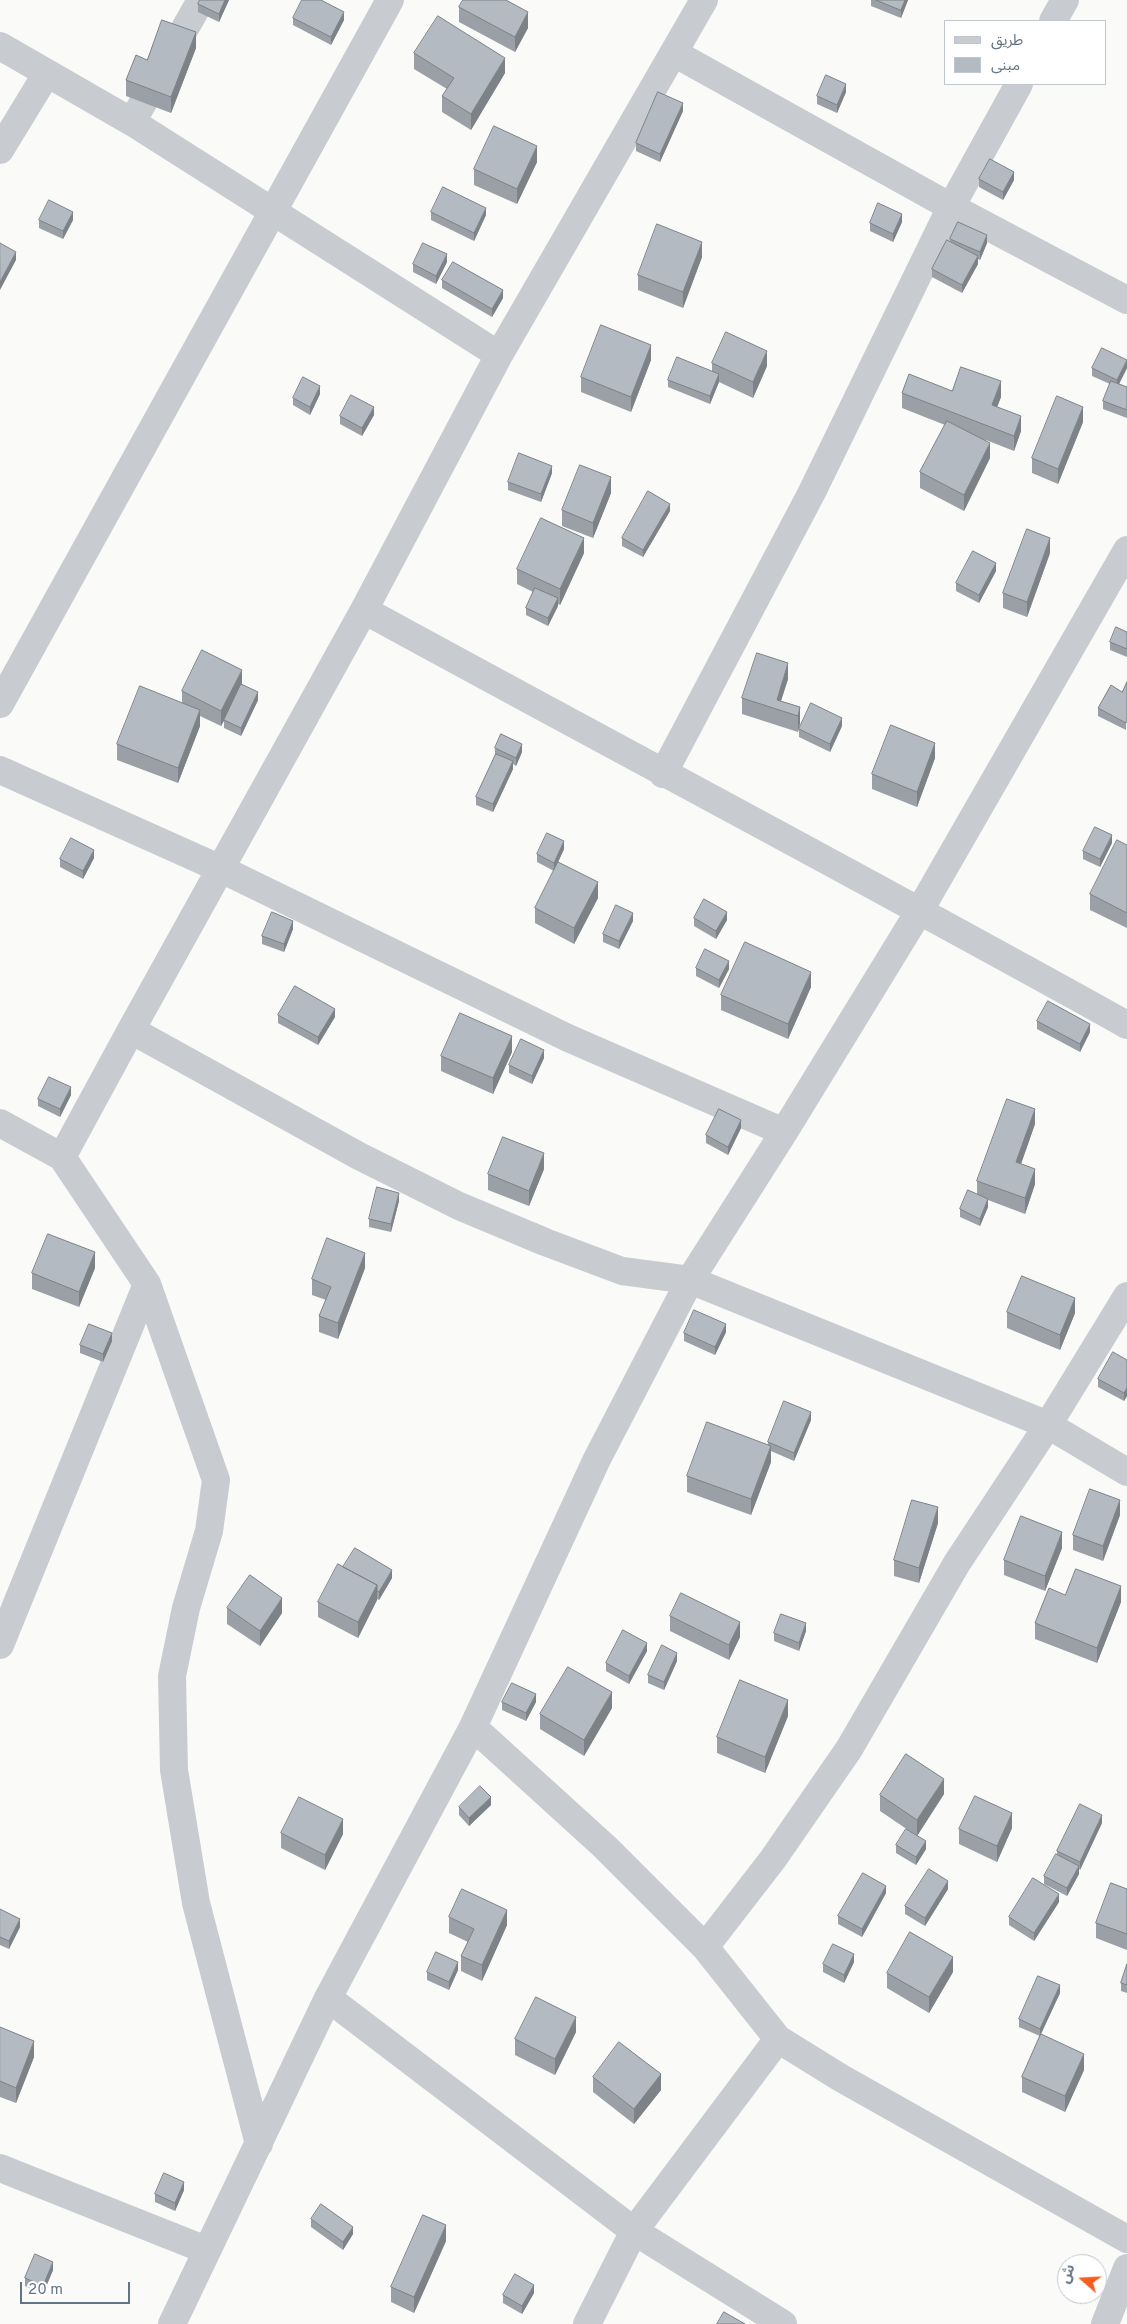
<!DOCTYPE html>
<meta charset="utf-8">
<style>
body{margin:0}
#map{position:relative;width:1127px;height:2324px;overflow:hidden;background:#fafaf8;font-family:Overpass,"Noto Sans Arabic",sans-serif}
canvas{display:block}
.legend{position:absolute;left:944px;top:20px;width:162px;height:65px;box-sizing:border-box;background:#fff;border:1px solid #c1c7ce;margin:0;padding:6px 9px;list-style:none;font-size:15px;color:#637485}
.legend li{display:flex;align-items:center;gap:10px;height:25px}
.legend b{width:25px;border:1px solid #c1c7ce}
.north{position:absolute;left:1057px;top:2254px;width:50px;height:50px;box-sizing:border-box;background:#fff;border:1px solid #c1c7ce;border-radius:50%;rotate:289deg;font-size:14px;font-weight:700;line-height:20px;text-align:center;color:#637485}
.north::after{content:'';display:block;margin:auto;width:18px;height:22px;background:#f25f20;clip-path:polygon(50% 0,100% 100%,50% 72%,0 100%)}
.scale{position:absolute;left:20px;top:2282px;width:110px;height:22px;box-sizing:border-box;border:2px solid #637485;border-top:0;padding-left:6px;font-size:15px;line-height:18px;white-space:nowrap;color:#637485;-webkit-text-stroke:4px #fff;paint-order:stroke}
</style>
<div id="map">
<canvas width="1127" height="2324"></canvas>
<ul class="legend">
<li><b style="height:6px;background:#c8ccd0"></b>طريق</li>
<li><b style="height:14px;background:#b3bac1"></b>مبنى</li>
</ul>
<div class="north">ش</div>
<div class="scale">20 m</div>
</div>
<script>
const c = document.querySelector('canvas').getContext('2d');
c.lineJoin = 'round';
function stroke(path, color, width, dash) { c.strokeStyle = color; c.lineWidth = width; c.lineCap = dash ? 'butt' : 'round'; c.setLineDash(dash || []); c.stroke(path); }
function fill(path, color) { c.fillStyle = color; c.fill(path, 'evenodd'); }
stroke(new Path2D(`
 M1053,21L1065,0
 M0,46L132,122L499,355
 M674,53L951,207L1127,300
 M132,122L201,0
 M0,150L47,73
 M364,610C618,749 874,884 1127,1025
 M0,704L390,0
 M0,770L221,869L568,1038L784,1132
 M663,774L811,494L951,207L1019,84
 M131,1030L359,1156L459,1206L545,1242L622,1271L690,1280L1048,1425L1127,1472
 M0,1123L62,1157L147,1284L216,1480L209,1531L186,1608L172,1676L174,1770L196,1903L259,2144
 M62,1157L131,1030L364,610L499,355L704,0
 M0,1645L147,1284
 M473,1727L605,1847L705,1947L778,2039L841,2078L1127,2239
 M705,1947L773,1859L849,1749L957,1563L1048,1425L1127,1296
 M328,1998L634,2231L783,2324
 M0,2168L206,2250
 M172,2324L328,1998L473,1727L597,1459L690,1280L784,1132L920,910L1127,550
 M587,2324L634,2231L778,2039
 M1105,2324L1127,2268`), '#c8ccd0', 28);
fill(new Path2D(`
 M229,0L219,22L198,12V4Z
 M871,0H908L901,18L871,6Z
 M459,7L528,28L515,52L459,22Z
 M293,18L344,20L331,45L293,25Z
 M196,48L171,113L126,96V80L147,60Z
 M414,53L505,73L471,130L442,112V96L447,89L414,69Z
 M846,92L837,113L817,104V96Z
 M683,111L660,162L636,151V143Z
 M537,162L517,204L474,185V169Z
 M979,179L1014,180L1003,200L979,187Z
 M431,212L486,215L474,241L431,220Z
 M39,220H73L63,239L39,228Z
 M902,222L893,242L870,231V223Z
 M950,239L987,243L980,260L978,259V264L962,293L932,277V269L950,242Z
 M702,257L683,308L638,290V275Z
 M447,262L436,284L413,272V264Z
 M442,280L503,298L492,317L442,288Z
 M651,360L631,412L581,392V377Z
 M712,363L767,366L753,398L719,382L710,404L668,387V380L712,371Z
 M1092,368H1127L1119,384L1127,387V418L1103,409V401L1110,384L1092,376Z
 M952,391L1001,397L997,407L1021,431L1014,451L986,440L990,458L964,511L920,488V472L945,425L902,408V393Z
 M320,394L310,415L293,405V398Z
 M374,415L362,436L340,424V416Z
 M1083,422L1058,484L1032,473V458Z
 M552,473L541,502L508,490V482Z
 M611,493L593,538L562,526V510Z
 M670,511L643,557L622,546V538Z
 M584,553L560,605L558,604V606L548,626L526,615V608L533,592L517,584V569Z
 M1050,553L1027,617L1003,608V593Z
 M996,571L979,603L956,591V583Z
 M1127,632V657L1110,650V642Z
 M788,679L781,701L800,707V723L798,732L742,714V698Z
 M1127,682L1126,730L1098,716V708L1122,692Z
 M242,685L258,700L241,736L224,728V721L221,726L200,716V726L178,783L117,760V744L182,703V691Z
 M842,726L830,752L799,737V729Z
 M495,748L522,752L516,766L513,764V769L493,812L476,805V797L495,756Z
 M935,758L917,807L872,789V774Z
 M1112,843L1100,867L1083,859V851Z
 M1127,845V928L1090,910V894Z
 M564,849L558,862L598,898L574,944L535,923V908L554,871L537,862V854Z
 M94,858L83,879L60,867V859Z
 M694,918L727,920L716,939L694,926Z
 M633,921L619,949L603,942V934Z
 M293,929L284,952L262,944V936Z
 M696,968L729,969L719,988L696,976Z
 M811,987L788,1039L721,1010V995Z
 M278,1015L335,1017L318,1045L278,1023Z
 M1037,1021L1090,1032L1080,1052L1037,1029Z
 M512,1052L493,1094L441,1071V1056Z
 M544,1058L532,1084L509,1073V1065Z
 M71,1095L60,1117L38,1106V1099Z
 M1035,1124L1021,1164L1035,1184L1025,1214L988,1200V1207L980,1226L960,1217V1209L977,1194V1181Z
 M741,1128L728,1155L706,1143V1135Z
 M544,1169L529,1206L488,1190V1174Z
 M399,1201L391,1232L369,1227V1219Z
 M95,1268L79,1307L32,1289V1273Z
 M365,1268L338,1339L319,1332V1316L326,1300L312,1295V1279Z
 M1007,1312L1075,1313L1060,1350L1007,1328Z
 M726,1332L715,1355L684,1341V1333Z
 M112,1341L103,1362L80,1353V1345Z
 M1127,1360V1396L1124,1401L1098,1387V1379Z
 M811,1420L794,1461L771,1451V1462L751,1515L687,1492V1476L768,1445V1442Z
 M1120,1515L1103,1561L1073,1550V1535Z
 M938,1523L919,1583L894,1576V1560Z
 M1062,1548L1045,1591L1004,1575V1560Z
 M343,1567L392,1578L379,1600L377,1599V1600L358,1638L318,1617V1602Z
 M1065,1595L1121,1602L1097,1663L1035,1639V1623Z
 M227,1608L282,1613L260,1646L227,1624Z
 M670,1616L740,1637L729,1660L670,1631Z
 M806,1631L799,1651L774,1641V1633Z
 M647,1651L629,1684L606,1671V1663Z
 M677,1661L664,1690L648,1683V1675Z
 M502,1702H536L526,1721L502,1710Z
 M612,1708L584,1756L540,1729V1714Z
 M788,1716L765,1773L717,1753V1737Z
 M944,1794L917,1836L926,1849L916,1865L896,1853V1845L917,1836L880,1811V1795Z
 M491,1805L469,1826L459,1815V1807Z
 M1102,1823L1080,1870L1079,1869V1874L1067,1896L1044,1884V1876L1057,1855V1851Z
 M1012,1828L997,1862L959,1844V1829Z
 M281,1833L343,1834L325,1870L281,1848Z
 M948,1889L925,1926L905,1914V1906Z
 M1127,1889V1950L1096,1938V1923Z
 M886,1893L862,1937L838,1924V1916Z
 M1059,1902L1034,1941L1009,1925V1917Z
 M0,1909L20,1927L9,1949L0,1945Z
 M449,1917L507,1925L482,1981L461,1971V1956L468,1942L449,1933Z
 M854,1962L844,1983L823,1972V1964Z
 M1127,1964V1993L1121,1991V1983Z
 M458,1970L449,1990L427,1980V1972Z
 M953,1972L929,2013L887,1988V1973Z
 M1060,1993L1041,2034L1084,2070L1065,2112L1022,2092V2077L1040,2036L1019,2027V2019Z
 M0,2027L34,2057L16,2103L0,2097Z
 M576,2032L555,2075L515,2055V2039Z
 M593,2077L661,2090L634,2124L593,2092Z
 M184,2190L175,2211L155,2202V2194Z
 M311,2219L353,2234L343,2250L311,2227Z
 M446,2241L414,2313L391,2302V2287Z
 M53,2270L43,2294L25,2286V2278Z
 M534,2293L522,2314L503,2303V2295Z`), '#9aa0a6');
fill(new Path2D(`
 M225,0H229L219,22V14Z
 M905,0H908L901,18V10Z
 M344,12V20L331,45V37Z
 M528,12V28L515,52V37Z
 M196,32V48L171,113V97Z
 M505,58V73L471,130V114Z
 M846,84V92L837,113V105Z
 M683,103V111L660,162V154Z
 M537,146V162L517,204V189Z
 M1014,172V180L1003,200V192Z
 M486,208V215L474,241V233Z
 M73,212V220L63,239V231Z
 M902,214V222L893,242V234Z
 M987,235V243L980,260V252Z
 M702,242V257L683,308V292Z
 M16,252V260L0,290V282Z
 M447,254V262L436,284V276Z
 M978,256V264L962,293V285Z
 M503,290V298L492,317V309Z
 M651,345V360L631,412V397Z
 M767,351V366L753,398V382Z
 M1127,360V368L1117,388V380Z
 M719,374V382L710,404V396Z
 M1001,381V397L992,420V405Z
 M320,386V394L310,415V407Z
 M374,407V415L362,436V428Z
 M1083,407V422L1058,484V469Z
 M1021,416V431L1014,451V436Z
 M990,443V458L964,511V495Z
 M552,466V473L541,502V494Z
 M611,477V493L593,538V523Z
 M670,504V511L643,557V550Z
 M584,538V553L560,605V589Z
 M1050,538V553L1027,617V602Z
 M996,563V571L979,603V595Z
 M558,598V606L548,626V618Z
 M788,663V679L778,710L777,700Z
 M242,670V685L221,726V711Z
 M258,692V700L241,736V728Z
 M800,707V723L798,732V716Z
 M200,710V726L178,783V768Z
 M842,718V726L830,752V744Z
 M935,743V758L917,807V792Z
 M522,744V752L516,766V758Z
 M513,761V769L493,812V804Z
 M1112,835V843L1100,867V859Z
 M564,841V849L554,871V863Z
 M94,850V858L83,879V871Z
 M598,882V898L574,944V928Z
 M727,912V920L716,939V931Z
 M633,913V921L619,949V941Z
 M293,921V929L284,952V944Z
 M729,961V969L719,988V980Z
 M811,972V987L788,1039V1024Z
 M335,1009V1017L318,1045V1037Z
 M1090,1024V1032L1080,1052V1044Z
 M512,1036V1052L493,1094V1078Z
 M544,1050V1058L532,1084V1076Z
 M71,1087V1095L60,1117V1109Z
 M1035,1109V1124L1016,1178V1162Z
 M741,1120V1128L728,1155V1147Z
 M544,1153V1169L529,1206V1191Z
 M1035,1169V1184L1025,1214V1198Z
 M399,1193V1201L391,1232V1224Z
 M988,1199V1207L980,1226V1219Z
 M95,1252V1268L79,1307V1292Z
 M365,1253V1268L338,1339V1323Z
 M1075,1298V1313L1060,1350V1335Z
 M726,1324V1332L715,1355V1347Z
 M112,1333V1341L103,1362V1354Z
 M1127,1388V1396L1124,1401V1393Z
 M811,1412V1420L794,1461V1453Z
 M771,1446V1462L751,1515V1499Z
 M1120,1500V1515L1103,1561V1546Z
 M938,1507V1523L919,1583V1568Z
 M1062,1532V1548L1045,1591V1576Z
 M392,1570V1578L379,1600V1592Z
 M377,1585V1600L358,1638V1622Z
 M1121,1586V1602L1097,1663V1648Z
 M282,1598V1613L260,1646V1631Z
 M740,1622V1637L729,1660V1645Z
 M806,1623V1631L799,1651V1643Z
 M647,1643V1651L629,1684V1676Z
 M677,1653V1661L664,1690V1682Z
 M612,1692V1708L584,1756V1740Z
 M536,1694V1702L526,1721V1713Z
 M788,1700V1716L765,1773V1757Z
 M944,1779V1794L917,1836V1820Z
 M491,1797V1805L469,1826V1818Z
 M1012,1813V1828L997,1862V1846Z
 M1102,1815V1823L1080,1870V1862Z
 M343,1819V1834L325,1870V1855Z
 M926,1841V1849L916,1865V1857Z
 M1079,1866V1874L1067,1896V1888Z
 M948,1881V1889L925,1926V1918Z
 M886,1886V1893L862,1937V1929Z
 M1059,1894V1902L1034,1941V1933Z
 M507,1910V1925L482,1981V1965Z
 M20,1919V1927L9,1949V1941Z
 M854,1954V1962L844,1983V1975Z
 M953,1957V1972L929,2013V1997Z
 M458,1962V1970L449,1990V1982Z
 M1060,1985V1993L1040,2036V2029Z
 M576,2017V2032L555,2075V2059Z
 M34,2041V2057L16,2103V2088Z
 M1084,2054V2070L1065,2112V2096Z
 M661,2074V2090L634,2124V2109Z
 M184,2182V2190L175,2211V2203Z
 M446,2225V2241L414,2313V2297Z
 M353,2227V2234L343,2250V2242Z
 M53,2262V2270L43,2294V2286Z
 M534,2285V2293L522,2314V2306Z`), '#7d8287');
const building = new Path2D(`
 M200,0H225L219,14L198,4Z
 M302,0H321L344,12L331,37L293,18Z
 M463,0H506L528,12L515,37L459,7Z
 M876,0H905L901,10Z
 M438,16L505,58L471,114L442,96L454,78L414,53Z
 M162,20L196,32L171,97L126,80L136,55L147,60Z
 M826,75L846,84L837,105L817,96Z
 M658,92L683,103L660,154L636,143Z
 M494,126L537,146L517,189L474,169Z
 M990,159L1014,172L1003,192L979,179Z
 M443,187L486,208L474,233L431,212Z
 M49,200L73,212L63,231L39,220Z
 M878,203L902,214L893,234L870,223Z
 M958,222L987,235L980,252L950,239Z
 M657,224L702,242L683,292L638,275Z
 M947,240L978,256L962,285L932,269Z
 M0,243L16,252L0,282Z
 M423,243L447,254L436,276L413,264Z
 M453,262L503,290L492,309L442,280Z
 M601,325L651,345L631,397L581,377Z
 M726,332L767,351L753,382L712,363Z
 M1102,348L1127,360L1117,380L1092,368Z
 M677,357L719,374L710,396L668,380Z
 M961,367L1001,381L992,405L1021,416L1014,436L902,393L909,374L952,391Z
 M303,377L320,386L310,407L293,398Z
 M1111,381L1127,387V410L1103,401Z
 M351,395L374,407L362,428L340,416Z
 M1057,396L1083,407L1058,469L1032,458Z
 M947,421L990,443L964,495L920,472Z
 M519,453L552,466L541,494L508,482Z
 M580,465L611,477L593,523L562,510Z
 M648,491L670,504L643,550L622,538Z
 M541,518L584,538L560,589L517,569Z
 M1027,529L1050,538L1027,602L1003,593Z
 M973,551L996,563L979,595L956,583Z
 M535,588L558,598L548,618L526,608Z
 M1116,627L1127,632V649L1110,642Z
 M202,650L242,670L221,711L182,691Z
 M757,653L788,663L777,700L800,707L798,716L742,698Z
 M1127,682V721L1126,723L1098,708L1111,685L1122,692Z
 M241,684L258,692L241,728L224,720Z
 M140,686L200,710L178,768L117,744Z
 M811,703L842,718L830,744L799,729Z
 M891,725L935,743L917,792L872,774Z
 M501,734L522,744L516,758L495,748Z
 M496,754L513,761L493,804L476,797Z
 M1095,827L1112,835L1100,859L1083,851Z
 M547,833L564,841L554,863L537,854Z
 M71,838L94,850L83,871L60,859Z
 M1117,840L1127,845V913L1090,894Z
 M558,862L598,882L574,928L535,908Z
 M704,899L727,912L716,931L694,918Z
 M616,905L633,913L619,941L603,934Z
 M272,912L293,921L284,944L262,936Z
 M745,942L811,972L788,1024L721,995Z
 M705,949L729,961L719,980L696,968Z
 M295,986L335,1009L318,1037L278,1015Z
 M1048,1001L1090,1024L1080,1044L1037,1021Z
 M460,1013L512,1036L493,1078L441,1056Z
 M521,1039L544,1050L532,1076L509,1065Z
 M49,1077L71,1087L60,1109L38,1099Z
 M1007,1099L1035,1109L1016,1162L1035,1169L1025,1198L977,1181Z
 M719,1109L741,1120L728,1147L706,1135Z
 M503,1137L544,1153L529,1191L488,1174Z
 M377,1187L399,1193L391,1224L369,1219Z
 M968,1190L988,1199L980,1219L960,1209Z
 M48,1234L95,1252L79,1292L32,1273Z
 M327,1238L365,1253L338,1323L319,1316L331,1287L312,1279Z
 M1022,1276L1075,1298L1060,1335L1007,1312Z
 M694,1310L726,1324L715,1347L684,1333Z
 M89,1324L112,1333L103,1354L80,1345Z
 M1113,1352L1127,1360V1388L1124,1393L1098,1379Z
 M784,1401L811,1412L794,1453L768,1442Z
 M707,1422L771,1446L751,1499L687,1476Z
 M1090,1489L1120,1500L1103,1546L1073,1535Z
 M912,1500L938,1507L919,1568L894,1560Z
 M1021,1516L1062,1532L1045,1576L1004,1560Z
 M355,1548L392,1570L379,1592L377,1591V1585L343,1567Z
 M338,1564L377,1585L358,1622L318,1602Z
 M1076,1569L1121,1586L1097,1648L1035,1623L1049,1588L1065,1595Z
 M250,1575L282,1598L260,1631L227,1608Z
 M681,1593L740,1622L729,1645L670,1616Z
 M781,1614L806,1623L799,1643L774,1633Z
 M623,1630L647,1643L629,1676L606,1663Z
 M662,1645L677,1653L664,1682L648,1675Z
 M568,1667L612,1692L584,1740L540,1714Z
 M740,1680L788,1700L765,1757L717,1737Z
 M512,1683L536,1694L526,1713L502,1702Z
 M906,1754L944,1779L917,1820L880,1795Z
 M480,1786L491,1797L469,1818L459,1807Z
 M975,1796L1012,1813L997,1846L959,1829Z
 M299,1797L343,1819L325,1855L281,1833Z
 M1080,1804L1102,1815L1080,1862L1057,1851Z
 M906,1829L926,1841L916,1857L896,1845Z
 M1056,1854L1079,1866L1067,1888L1044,1876Z
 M929,1869L948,1881L925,1918L905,1906Z
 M863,1873L886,1886L862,1929L838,1916Z
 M1033,1878L1059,1894L1034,1933L1009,1917Z
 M1111,1883L1127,1889V1934L1096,1923Z
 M462,1889L507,1910L482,1965L461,1956L474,1929L449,1917Z
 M0,1909L20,1919L9,1941L0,1937Z
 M910,1932L953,1957L929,1997L887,1973Z
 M833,1944L854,1954L844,1975L823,1964Z
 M436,1952L458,1962L449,1982L427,1972Z
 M1127,1964V1985L1121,1983Z
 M1038,1976L1060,1985L1040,2029L1019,2019Z
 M536,1997L576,2017L555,2059L515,2039Z
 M0,2027L34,2041L16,2088L0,2081Z
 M1041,2034L1084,2054L1065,2096L1022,2077Z
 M619,2042L661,2074L634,2109L593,2077Z
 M164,2173L184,2182L175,2203L155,2194Z
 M321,2204L353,2227L343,2242L311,2219Z
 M423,2215L446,2225L414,2297L391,2287Z
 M35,2254L53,2262L43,2286L25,2278Z
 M515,2274L534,2285L522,2306L503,2295Z
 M724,2312L745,2324H717Z`);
fill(building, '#b3bac1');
stroke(building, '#7d8287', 1);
</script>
